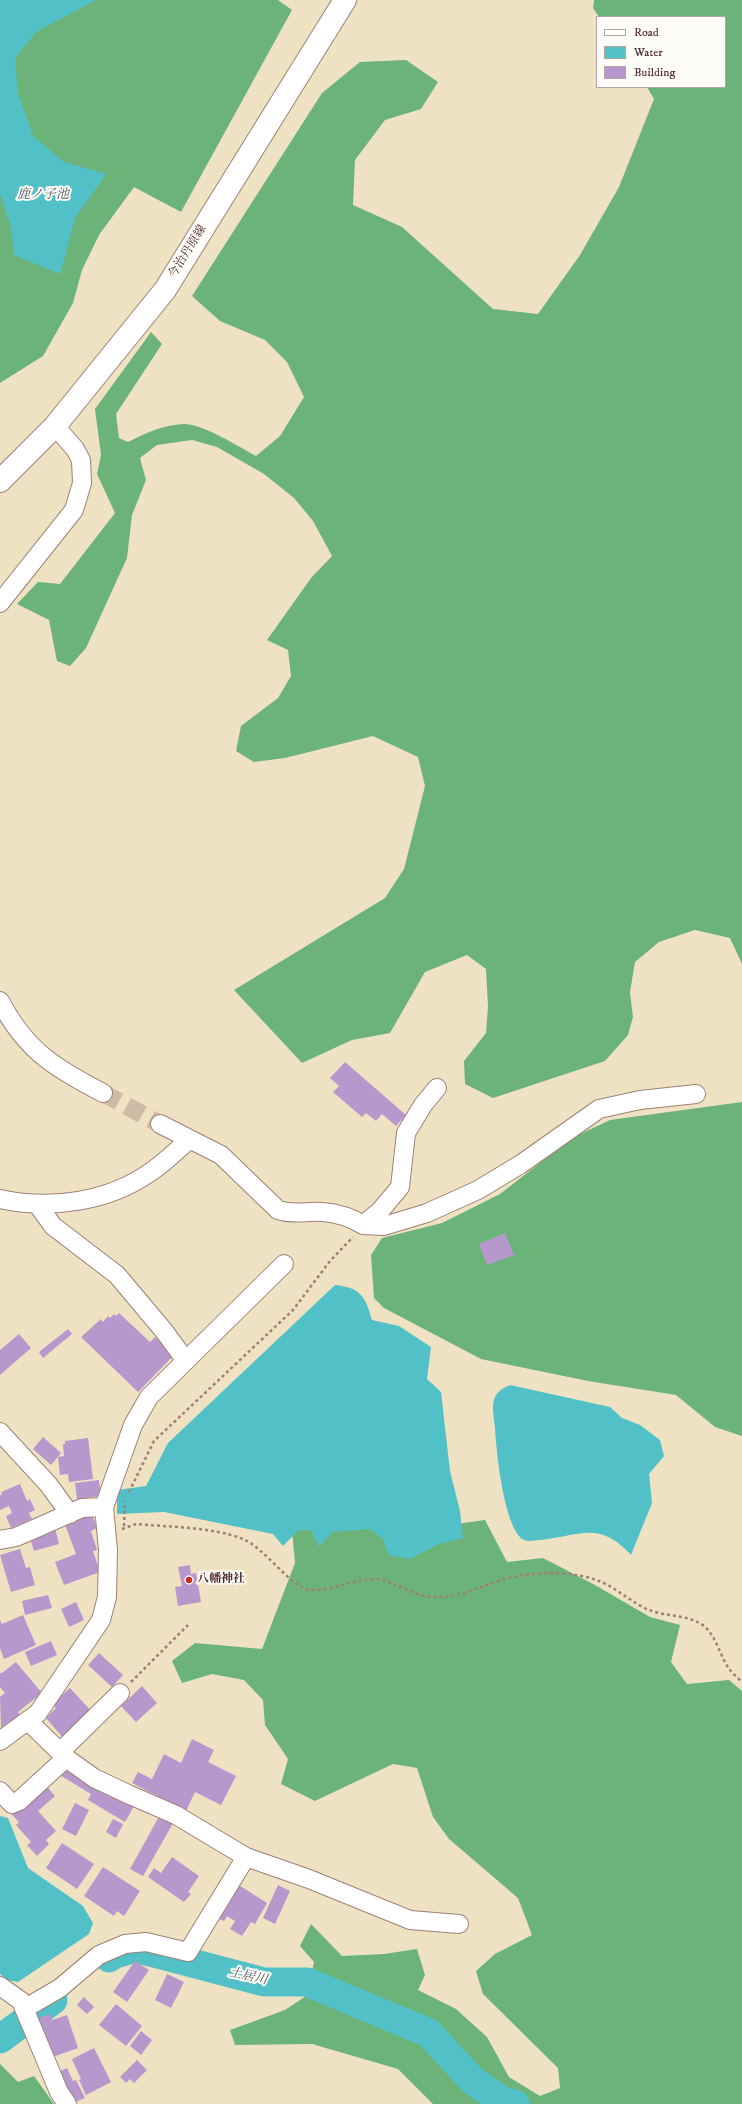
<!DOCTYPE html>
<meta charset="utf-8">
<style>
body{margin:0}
#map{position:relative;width:742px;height:2104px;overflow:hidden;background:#efe2c3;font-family:"IM FELL DW Pica",serif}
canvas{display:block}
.legend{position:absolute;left:596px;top:16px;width:130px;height:72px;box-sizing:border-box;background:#fdfcf7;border:1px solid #b5a4a5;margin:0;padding:5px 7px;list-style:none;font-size:12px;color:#4a1f2b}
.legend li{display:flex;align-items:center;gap:8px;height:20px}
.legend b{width:20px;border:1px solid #b5a4a5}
</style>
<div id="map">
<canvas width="742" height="2104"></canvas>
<ul class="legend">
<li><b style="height:5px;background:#fff"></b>Road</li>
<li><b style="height:11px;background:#52c1c7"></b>Water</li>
<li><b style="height:11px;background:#b698cc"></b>Building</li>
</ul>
</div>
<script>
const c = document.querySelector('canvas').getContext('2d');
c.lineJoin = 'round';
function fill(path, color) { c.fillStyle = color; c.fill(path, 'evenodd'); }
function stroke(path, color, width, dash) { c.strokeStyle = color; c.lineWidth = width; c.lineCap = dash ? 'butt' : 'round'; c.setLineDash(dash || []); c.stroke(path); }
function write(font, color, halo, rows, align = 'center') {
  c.font = font + ' "IM FELL DW Pica","Noto Serif JP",serif'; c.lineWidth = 4; c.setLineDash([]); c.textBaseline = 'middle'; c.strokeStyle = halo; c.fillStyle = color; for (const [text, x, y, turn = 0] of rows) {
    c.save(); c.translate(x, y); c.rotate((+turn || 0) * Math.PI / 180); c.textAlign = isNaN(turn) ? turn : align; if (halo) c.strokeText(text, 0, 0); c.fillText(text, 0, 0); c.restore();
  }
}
fill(new Path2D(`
 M58,0H278L292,10L181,212L134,187L99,235L82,270L73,303L43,356L0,383V166L16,145L0,78Z
 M594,0H742V964L730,938L695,930L659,942L635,962L630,992L633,1017L628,1035L605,1061L493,1098L465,1084L464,1061L486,1033L488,1006L486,969L467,955L425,972L390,1033L352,1040L302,1063L234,990L385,898L404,869L425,786L418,757L373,736L285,758L254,762L236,751L241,726L278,698L291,676L288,650L267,640L311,578L332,556L313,521L294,498L264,474L217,447L192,440L157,445L140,458L146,480L132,515L127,558L86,648L70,666L57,661L49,620L17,604L38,582L60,584L115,513L97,474L101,455L95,409L151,332L162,344L116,414L119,438L128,442C146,433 163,425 183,424C202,423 239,447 256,456L280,436L304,397L287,362L265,340L220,321L192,296L322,93L360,62L406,60L438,82L421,109L385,120L355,160L353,205L402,227L493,309L538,314L580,255L619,187L654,99L647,87H725V17H599L593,8Z
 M742,1102V1436L715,1427L676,1395L588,1381L481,1359L384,1308L374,1298L371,1255L382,1238L442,1223L500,1194L572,1138L610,1120Z
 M291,1520L449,1525L485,1520L507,1562L543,1558L595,1585L650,1617L680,1625L671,1662L687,1684L729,1680L742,1691V2104H433L398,2069L312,2044L235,2045L230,2030L285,2010L306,1996L314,1962L300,1946L311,1924L342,1956L384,1954L417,1949L425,1975L418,1990L456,2009L487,2037L509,2077L540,2096L560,2088L558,2068L483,1994L476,1971L495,1954L532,1935L518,1898L449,1839L433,1817L417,1768L393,1764L315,1801L281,1784L288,1759L265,1725L263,1700L244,1680L212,1674L182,1683L172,1661L195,1643L262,1649L295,1563Z
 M0,2064L18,2082L34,2076L54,2104H0Z`), '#6cb37a');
fill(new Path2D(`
 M0,0H96L36,32L15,58L18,94L33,136L64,162L106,174L75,218L60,274L14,255L11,226L0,194Z
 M335,1285C361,1288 365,1296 372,1320L399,1326L431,1347L427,1379L441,1392L450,1471L460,1511L463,1538L439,1544L410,1559L389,1555L383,1539L370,1529L332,1532L319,1547L311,1530H299L283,1546L273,1534L164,1512L117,1514V1490L146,1486L168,1443Z
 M510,1385L610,1407L622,1418L640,1425L660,1440L664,1456L649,1474L652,1503L631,1555C598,1519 579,1537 539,1540C534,1540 528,1542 524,1540C504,1530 496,1449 495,1428C493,1407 488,1394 510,1385Z
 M0,1816L8,1818L28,1868L83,1906L93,1923L89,1934L18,1982L7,1980L0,1974Z`), '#52c1c7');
stroke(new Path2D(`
 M109,1958L115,1954L135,1948L264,1982H307L429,2033L472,2080L502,2101L515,2104
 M0,2039L53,2000`), '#52c1c7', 29);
fill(new Path2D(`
 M345,1062L406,1115L396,1126L382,1114L376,1121L366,1113L362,1117L333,1092L339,1086L330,1078Z
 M505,1233L514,1255L487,1265L479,1244Z
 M119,1313L150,1342L155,1337L174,1355L138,1392L81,1337L101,1319L103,1322L108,1316L110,1318L114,1314L116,1316Z
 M68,1329L72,1334L43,1358L39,1352Z
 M19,1334L31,1348L0,1375V1350Z
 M43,1437L61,1453L51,1465L33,1449Z
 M88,1438L93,1479L69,1482L68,1474L60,1475L58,1457L64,1456L63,1444H65V1441Z
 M99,1480L101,1496L77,1499L75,1483Z
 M20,1484L27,1501L30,1499L35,1510L29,1513L32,1519L11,1528L6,1516L12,1513L9,1506L0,1510V1495H2L1,1492Z
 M91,1512L97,1528L91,1531L97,1550L93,1551L100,1572L64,1585L55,1562L76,1554L64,1522Z
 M55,1528L59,1544L34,1551L29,1535Z
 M20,1549L26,1568L30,1567L35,1585L11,1592L0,1555Z
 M190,1565L191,1574L196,1573L201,1602L178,1606L175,1587L182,1586L178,1567Z
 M48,1595L52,1608L25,1615L22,1601Z
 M76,1602L84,1620L69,1627L61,1609Z
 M23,1615L36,1645L4,1659L0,1648V1620L2,1624Z
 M51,1641L57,1655L31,1666L25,1652Z
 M99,1653L123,1675L112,1687L88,1665Z
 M16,1662L42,1693L18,1712L23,1718L14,1725L10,1721L1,1728L0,1697L5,1693L0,1687V1673H2Z
 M142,1686L157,1703L136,1722L121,1706Z
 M70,1688L93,1713L64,1739L46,1718L56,1708L52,1704Z
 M192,1739L214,1750L208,1762L236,1776L221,1805L195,1792L186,1811L132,1783L138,1772L152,1779L164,1754L181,1763Z
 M66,1761L134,1806L125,1822L88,1800L91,1794L58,1774Z
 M44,1783L55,1796L38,1811L56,1831L46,1840L49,1844L37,1856L27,1845L31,1842L16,1825L19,1822L10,1813Z
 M75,1803L89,1810L76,1836L62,1829Z
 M161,1813L176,1818L143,1876L130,1869Z
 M113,1819L123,1824L116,1838L106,1832Z
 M62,1843L94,1864L77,1889L46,1868Z
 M172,1857L199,1876L188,1892L191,1894L184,1902L148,1877L154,1868L161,1873Z
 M103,1867L140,1891L124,1916L117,1911L114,1916L84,1896Z
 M234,1882L267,1903L255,1924L251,1922L242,1936L230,1929L235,1921L227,1916L224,1921L218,1918Z
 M278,1885L290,1891L275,1924L263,1918Z
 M135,1961L149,1970L127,2002L113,1992Z
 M167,1974L184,1982L171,2008L155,2000Z
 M84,1997L94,2007L87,2014L77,2005Z
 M116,2004L142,2026L126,2046L99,2025Z
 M50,2014L52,2020L67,2015L78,2048L50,2058L36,2019Z
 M141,2031L152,2040L141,2055L130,2046Z
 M94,2048L111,2082L86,2095L79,2080L81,2079L72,2059Z
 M137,2060L147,2070L134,2083L130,2079L126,2083L120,2077Z
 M67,2068L73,2081L76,2080L85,2098L71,2104L56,2073Z`), '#b698cc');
stroke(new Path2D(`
 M103,1093L160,1124`), '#cebba5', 18, [18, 9]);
const minor = new Path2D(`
 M0,603L74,510L82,483L81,460L75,449L55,426
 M0,1001C26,1051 55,1068 103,1093
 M160,1124L221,1155L278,1210C293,1215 306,1211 322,1212C336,1213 352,1218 363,1225L380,1211L400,1187L406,1133L423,1105L437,1088
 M0,1199C51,1210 109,1202 152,1171C165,1162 177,1150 189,1140
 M37,1204L53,1226L117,1275L164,1331L186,1361
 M363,1225L384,1226L427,1213L478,1190L521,1164L599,1109L640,1100L696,1094
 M0,1432L48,1484L70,1514
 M0,1540L16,1537L82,1508L104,1507
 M0,1741L38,1713L101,1620L107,1597L108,1550L104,1507L133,1425L149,1397L284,1264
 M60,1752L120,1693
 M0,1791L12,1804L19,1801L66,1758
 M246,1857L309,1879L410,1920L459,1924
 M0,1986L21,2001L59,2092L67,2104
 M24,2009L60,1988L99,1955L125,1944L146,1942L188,1952L246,1857L176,1815L130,1795L94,1778L66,1758L28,1721`);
const secondary = new Path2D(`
 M0,481L55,426L165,290L345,0`);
stroke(minor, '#9c8077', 20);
stroke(secondary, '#9c8077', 24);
stroke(new Path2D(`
 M129,1492L154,1441L293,1310L330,1261L353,1237
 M124,1526L125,1501
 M122,1529L136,1524C168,1527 214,1527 243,1539C265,1548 291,1588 310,1590C332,1591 353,1579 376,1579C391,1579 413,1597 434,1597C464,1598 489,1581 519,1576C544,1571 575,1572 599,1581C617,1588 632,1603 649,1610C667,1617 688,1614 704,1626C717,1637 720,1657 730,1670C733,1674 738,1678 742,1682
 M131,1682L188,1625`), '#9c8077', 2.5, [3, 3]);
stroke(minor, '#fff', 18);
stroke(secondary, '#fff', 22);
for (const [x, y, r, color] of [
 [189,1580,4,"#c8321e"]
]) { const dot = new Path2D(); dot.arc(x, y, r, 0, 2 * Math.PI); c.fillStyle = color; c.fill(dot); stroke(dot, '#fdfcf7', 1.5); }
write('12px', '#4a1f2b', '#fdfcf7', [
 ["今治丹原線",188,252,-58]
]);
write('bold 12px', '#4a1f2b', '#fdfcf7', [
 ["八幡神社",197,1580]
], 'left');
write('italic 13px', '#4d5862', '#fdfcf7', [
 ["鹿ノ子池",43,195],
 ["土居川",248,1977,12]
]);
</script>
